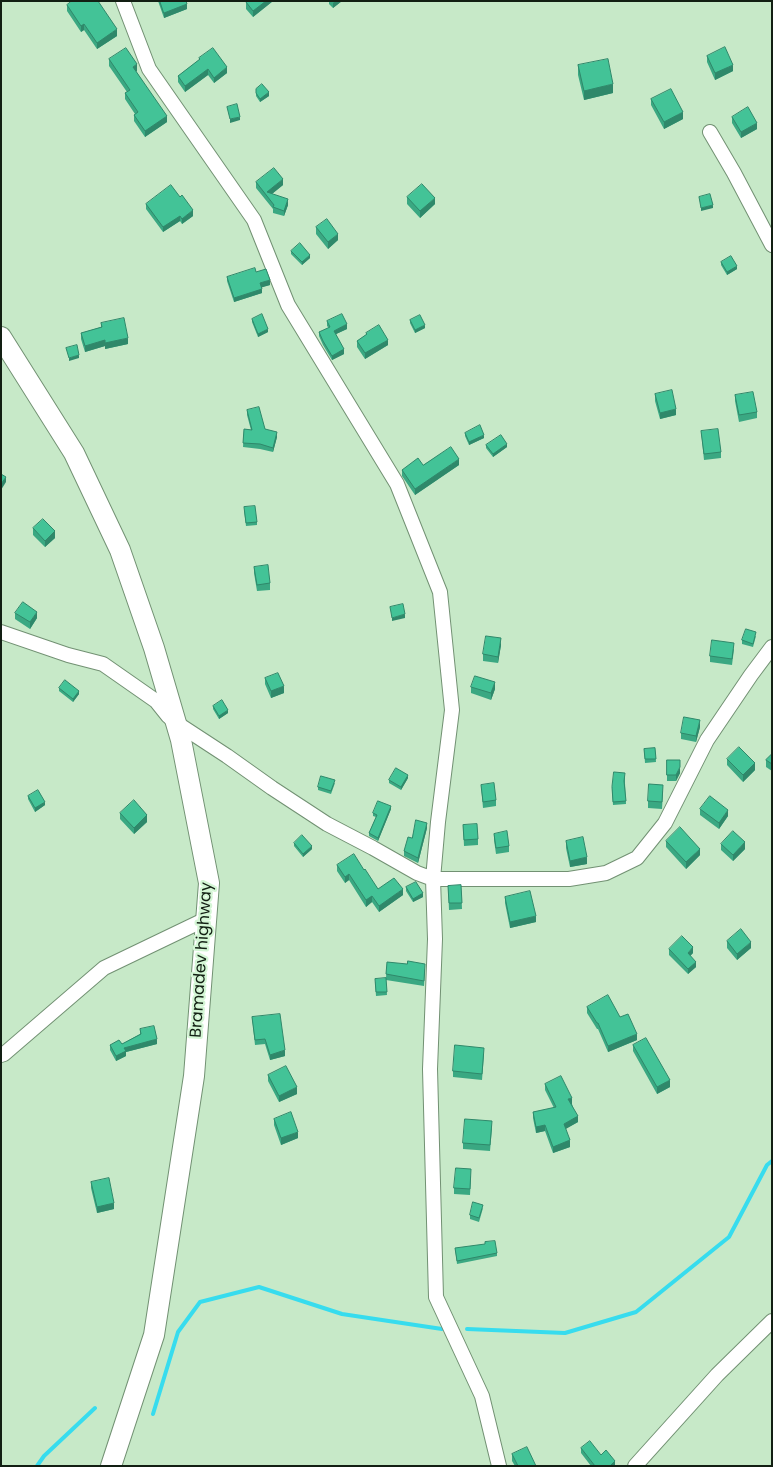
<!DOCTYPE html>
<style>
body{margin:0}
#map{position:relative;width:773px;height:1467px;overflow:hidden;background:#c7e9c8;font-family:Poppins,sans-serif}
canvas{display:block}
.frame{position:absolute;inset:0;border:2px solid #121f13;pointer-events:none}
</style>
<div id="map">
<canvas width="773" height="1467"></canvas>
<div class="frame"></div>
</div>
<script>
const c = document.querySelector('canvas').getContext('2d');
c.lineJoin = 'round';
function stroke(path, color, width, dash) { c.strokeStyle = color; c.lineWidth = width; c.lineCap = dash ? 'butt' : 'round'; c.setLineDash(dash || []); c.stroke(path); }
function fill(path, color) { c.fillStyle = color; c.fill(path, 'evenodd'); }
function write(font, color, halo, rows, align = 'center') {
  c.font = font + ' Poppins,sans-serif'; c.lineWidth = 4.5; c.setLineDash([]); c.textBaseline = 'middle'; c.strokeStyle = halo; c.fillStyle = color; for (const [text, x, y, turn = 0] of rows) {
    c.save(); c.translate(x, y); c.rotate((+turn || 0) * Math.PI / 180); c.textAlign = isNaN(turn) ? turn : align; if (halo) c.strokeText(text, 0, 0); c.fillText(text, 0, 0); c.restore();
  }
}
stroke(new Path2D(`
 M467,1329L565,1333L636,1312L729,1237L767,1165L772,1161
 M153,1414L178,1332L200,1302L259,1287L342,1314L442,1329
 M37,1466L44,1456L95,1408`), '#37dcee', 4);
const street = new Path2D(`
 M123,1L149,69L254,220L288,305L397,484L440,592L452,710L438,822L433,879L435,939L430,1069L436,1297L482,1396L499,1466
 M710,132L734,173L772,245
 M1,632L68,655L103,664L156,701L168,716L175,722L227,756L272,788L327,824L373,848L417,873L433,879H569L606,873L637,858L665,823L707,740L751,675L772,647
 M1,1055L4,1054L104,968L206,919
 M635,1466L717,1375L772,1321`);
const secondary = new Path2D(`
 M1,337L74,453L120,550L154,648L181,740L209,883L194,1076L154,1335L111,1466`);
stroke(street, '#729173', 16);
stroke(secondary, '#729173', 22);
stroke(street, '#fff', 14);
stroke(secondary, '#fff', 20);
fill(new Path2D(`
 M158,1H186L187,9L164,18Z
 M273,1L253,17L246,9V2Z
 M329,1H342L333,8L329,4Z
 M67,5L117,36L97,49L84,30L81,32L67,11Z
 M707,56L733,71L715,80L707,62Z
 M199,58L227,73L214,83L208,75L185,92L178,82V76L199,60Z
 M109,59L137,71H136L167,122L145,137L134,121V115L135,114L125,99V93L127,92L109,66Z
 M578,65L613,93L584,100L578,75Z
 M256,89L269,96L260,102L256,96Z
 M651,99L683,119L664,129L651,105Z
 M732,117L757,129L741,138L732,123Z
 M256,182L283,185L272,194L288,205L284,216L273,213V209L256,188Z
 M407,197L435,204L420,218L407,204Z
 M146,204L193,216L182,224L180,221L163,232L146,209Z
 M316,227L338,240L328,249L316,234Z
 M291,251L310,258L302,265L291,254Z
 M721,262L737,269L727,275L721,265Z
 M256,272L270,285L261,287L262,293L234,302L227,281V277Z
 M252,319L268,332L258,337L252,322Z
 M410,320L425,328L415,333L410,323Z
 M327,321L347,329L336,334L344,354L332,360L323,345L319,336V332L329,328L327,326Z
 M101,323L128,344L105,349V346L85,352L81,339V333L101,327Z
 M366,333L388,345L365,359L357,347V341L366,335Z
 M655,394L676,415L660,419L655,401Z
 M735,395L757,412V418L739,422L735,401Z
 M247,410L265,429L277,437L273,452L260,449L243,447L244,429L251,430L247,415Z
 M701,431L721,452V458L704,460Z
 M465,433L484,438L469,445L465,436Z
 M486,445L507,447L493,457L486,448Z
 M423,465H459L415,495L402,476V470Z
 M244,510L257,522V525L246,526Z
 M33,528L55,538L45,547L33,535Z
 M254,567L270,583V590L257,591L254,573Z
 M15,613L37,618L30,629L15,619Z
 M756,636L753,647L742,644V640Z
 M501,645L498,663L483,661V654Z
 M734,649L732,665L710,662V656Z
 M265,678L284,693L271,698L265,684Z
 M471,687L495,689L491,700L471,693Z
 M59,688L79,694L73,702L59,691Z
 M213,706L228,713L219,719L213,709Z
 M700,727L696,742L681,739V733Z
 M655,748L656,762L645,763L644,749Z
 M772,754V771L766,767V760Z
 M727,759L755,770L743,782L727,765Z
 M667,760L680,773L676,781H667Z
 M625,777V783L626,804L613,805L612,790Z
 M408,778L401,790L389,783V780Z
 M335,783L331,794L318,790V787Z
 M481,785L496,800V806L483,808Z
 M663,791L662,809L648,808V801Z
 M28,796L45,805L35,812L28,799Z
 M391,809L378,841L369,836V833L376,817L373,816V813Z
 M700,809L728,816L719,829L700,815Z
 M120,813L147,822L134,834L120,819Z
 M463,825L478,839V845L464,846Z
 M427,828L418,863L404,856V851L412,838Z
 M494,834L509,846V852L496,854L494,840Z
 M566,841L587,864L570,867L566,848Z
 M666,841L700,855L686,869L666,847Z
 M294,843L312,849L303,857L294,846Z
 M721,844L745,849L733,861L721,850Z
 M337,865L364,870L378,889L403,895L379,912L372,902L366,907L349,880L345,883L337,871Z
 M461,885L462,909L449,910L448,886Z
 M406,887L423,897L413,902L406,891Z
 M505,897L536,922L510,928L505,903Z
 M727,941L751,948L737,960L727,948Z
 M669,949L693,953L690,956L696,967L688,974L669,955Z
 M387,962L425,969L424,986L386,980L387,995L376,996L375,982L386,978Z
 M587,1007L620,1017L637,1040L608,1052L598,1029H597L587,1013Z
 M252,1017L285,1056L270,1060L265,1044L255,1045Z
 M140,1029L157,1044L126,1052V1056L116,1061L110,1050V1045L122,1044L140,1034Z
 M633,1045L670,1087L657,1094L633,1051Z
 M484,1054L482,1080L453,1077V1071Z
 M268,1075L297,1094L279,1102L268,1081Z
 M545,1084L572,1104L578,1122L565,1129L570,1147L553,1153L545,1131L536,1133L533,1118V1112L554,1108L545,1090Z
 M274,1119L298,1138L281,1145L274,1125Z
 M492,1128L490,1151L463,1149V1143Z
 M471,1176L470,1195L454,1194V1188Z
 M91,1182L114,1209L97,1213L91,1188Z
 M483,1208L479,1222L470,1219V1215Z
 M455,1248L497,1253V1256L457,1264Z
 M581,1448L601,1455L615,1466H591L581,1453Z
 M512,1454L536,1466H515L512,1461Z`), '#3aa882');
fill(new Path2D(`
 M266,1H273L253,17V11Z
 M336,1H342L333,8V3Z
 M187,4V9L164,18V13Z
 M84,24V30L81,32V26Z
 M117,29V36L97,49V43Z
 M137,64V71L133,73V67Z
 M733,65V71L715,80V73Z
 M227,67V73L214,83V78Z
 M208,69V75L185,92V86Z
 M613,84V93L584,100V91Z
 M269,92V96L260,102V99Z
 M683,112V119L664,129V122Z
 M167,116V122L145,137V131Z
 M240,117V120L230,123V119Z
 M757,123V129L741,138V132Z
 M283,179V185L268,197L267,192Z
 M435,198V204L420,218V211Z
 M288,199V205L284,216V211Z
 M713,205V208L701,211V208Z
 M193,210V216L182,224V219Z
 M180,216V221L163,232V227Z
 M338,234V240L328,249V242Z
 M310,255V258L302,265V262Z
 M737,266V269L727,275V272Z
 M270,280V285L260,288V283Z
 M262,289V293L234,302V298Z
 M347,324V329L334,335V331Z
 M425,325V328L415,333V330Z
 M268,329V332L258,337V334Z
 M128,338V344L105,349V343Z
 M105,340V346L85,352V346Z
 M388,340V345L365,359V353Z
 M344,349V354L332,360V356Z
 M79,355V358L69,361V358Z
 M676,409V415L660,419V413Z
 M277,432V437L273,452V448Z
 M484,435V438L469,445V442Z
 M507,444V447L493,457V454Z
 M459,459V465L415,495V489Z
 M6,477V482L1,490V484Z
 M55,531V538L45,547V541Z
 M37,612V618L30,629V622Z
 M405,614V618L392,621V618Z
 M501,638V645L498,663V657Z
 M495,682V689L491,700V693Z
 M284,686V693L271,698V691Z
 M79,691V694L73,702V699Z
 M228,710V713L219,719V716Z
 M700,720V727L696,742V736Z
 M755,763V770L743,782V775Z
 M680,767V773L676,781V775Z
 M408,775V778L401,790V787Z
 M45,802V805L35,812V808Z
 M391,806V809L378,841V838Z
 M728,810V816L719,829V823Z
 M147,815V822L134,834V828Z
 M427,823V828L418,863V858Z
 M745,842V849L733,861V855Z
 M312,846V849L303,857V854Z
 M700,849V855L686,869V862Z
 M587,857V864L570,867V861Z
 M349,874V880L345,883V877Z
 M403,889V895L379,912V906Z
 M423,893V897L413,902V899Z
 M372,896V902L366,907V900Z
 M536,916V922L510,928V922Z
 M751,942V948L737,960V954Z
 M693,947V953L688,958V953Z
 M696,962V967L688,974V969Z
 M637,1034V1040L608,1052V1046Z
 M157,1039V1044L126,1052V1056L116,1061V1056L124,1048Z
 M285,1050V1056L270,1060V1055Z
 M670,1080V1087L657,1094V1087Z
 M297,1087V1094L279,1102V1096Z
 M572,1098V1104L568,1105V1099Z
 M578,1116V1122L564,1130V1124Z
 M545,1125V1131L536,1133V1127Z
 M298,1132V1138L281,1145V1138Z
 M570,1140V1147L553,1153V1147Z
 M114,1203V1209L97,1213V1207Z
 M615,1461V1466H610Z`), '#2f886a');
const building = new Path2D(`
 M72,1H98L117,29L97,43L84,24L81,26L67,5Z
 M160,1H186L187,4L164,13Z
 M248,1H266L253,11L246,2Z
 M725,47L733,65L715,73L707,56Z
 M126,48L137,64L133,67L167,116L145,131L134,115L138,112L125,93L130,90L109,59Z
 M213,48L227,67L214,78L208,69L185,86L178,76L200,59L199,58Z
 M608,59L613,84L584,91L578,65Z
 M262,84L269,92L260,99L256,93V89Z
 M671,89L683,112L664,122L651,99Z
 M237,104L240,117L230,119L227,107Z
 M748,107L757,123L741,132L732,117Z
 M274,168L283,179L267,192L288,199L284,211L273,207L274,205L256,182Z
 M422,184L435,198L420,211L407,197Z
 M171,185L180,197L182,195L193,210L182,219L180,216L163,227L146,204Z
 M710,194L713,205L701,208L699,197Z
 M327,219L338,234L328,242L316,227Z
 M300,243L310,255L302,262L291,251Z
 M731,256L737,266L727,272L721,262Z
 M255,268L256,272L266,269L270,280L260,283L262,289L234,298L227,277Z
 M262,314L268,329L258,334L252,319Z
 M342,314L347,324L334,331L344,349L332,356L323,341L319,332L330,327L327,321Z
 M420,315L425,325L415,330L410,320Z
 M124,318L128,338L105,343V340L85,346L81,333L102,327L101,323Z
 M379,325L388,340L365,353L357,341L367,334L366,333Z
 M77,345L79,355L69,358L66,348Z
 M672,390L676,409L660,413L655,394Z
 M753,392L757,412L739,415L735,395Z
 M259,407L265,429L277,432L273,448L260,444L243,443L244,429L252,430L247,410Z
 M480,425L484,435L469,442L465,433Z
 M718,429L721,452L704,454L701,431Z
 M501,435L507,444L493,454L486,445Z
 M451,447L459,459L415,489L402,470L418,458L423,465Z
 M1,474L6,477L1,484Z
 M255,506L257,522L246,523L244,507Z
 M43,519L55,531L45,541L33,528Z
 M268,565L270,583L257,585L254,567Z
 M23,602L37,612L30,622L15,613Z
 M403,604L405,614L392,618L390,607Z
 M746,629L756,632L753,644L742,640Z
 M486,636L501,638L498,657L483,654Z
 M712,640L734,643L732,659L710,656Z
 M278,673L284,686L271,691L265,678Z
 M475,676L495,682L491,693L471,687Z
 M65,680L79,691L73,699L59,688Z
 M222,700L228,710L219,716L213,706Z
 M684,717L700,720L696,736L681,733Z
 M739,747L755,763L743,775L727,759Z
 M655,748L656,759H645L644,749Z
 M772,754V764L766,760Z
 M667,760H680V767L676,775H667Z
 M396,768L408,775L401,787L389,780Z
 M614,772L625,773L624,781L626,801L613,802L612,787Z
 M321,776L335,780L331,791L318,787Z
 M494,783L496,800L483,802L481,785Z
 M649,784L663,785L662,802L648,801Z
 M38,790L45,802L35,808L28,796Z
 M710,796L728,810L719,823L700,809Z
 M134,800L147,815L134,828L120,813Z
 M378,801L391,806L378,838L369,833L377,815L373,813Z
 M416,820L427,823L418,858L404,851L408,837L412,838Z
 M477,824L478,839L464,840L463,825Z
 M680,827L700,849L686,862L666,841Z
 M507,831L509,846L496,848L494,834Z
 M733,831L745,842L733,855L721,844Z
 M302,835L312,846L303,854L294,843Z
 M583,837L587,857L570,861L566,841Z
 M354,854L364,870L365,869L378,889L394,878L403,889L379,906L372,896L366,900L349,874L345,877L337,865Z
 M416,882L423,893L413,899L406,887Z
 M461,885L462,903H449L448,886Z
 M530,891L536,916L510,922L505,897Z
 M741,929L751,942L737,954L727,941Z
 M682,936L693,947L688,953L696,962L688,969L669,949Z
 M408,961L425,964L424,981L386,974L387,962L407,964Z
 M386,978L387,992H376L375,979Z
 M608,995L620,1017L628,1014L637,1034L608,1046L598,1023H597L587,1007Z
 M280,1014L285,1050L270,1055L265,1039L255,1040L252,1017Z
 M154,1026L157,1039L124,1048L126,1051L116,1056L110,1045L119,1040L122,1044L141,1034L140,1029Z
 M646,1038L670,1080L657,1087L633,1045Z
 M455,1045L484,1048L482,1074L453,1071Z
 M286,1066L297,1087L279,1096L268,1075Z
 M561,1076L572,1098L568,1099L578,1116L564,1124L570,1140L553,1147L545,1125L536,1127L533,1112L556,1107L545,1084Z
 M291,1112L298,1132L281,1138L274,1119Z
 M465,1119L492,1121L490,1145L463,1143Z
 M456,1168L471,1169L470,1189L454,1188Z
 M109,1178L114,1203L97,1207L91,1182Z
 M473,1202L483,1205L479,1218L470,1215Z
 M495,1241L497,1253L457,1261L455,1248L485,1244V1242Z
 M590,1441L601,1455L606,1450L615,1461L610,1466H595L581,1448Z
 M527,1447L536,1466H518L512,1454Z`);
fill(building, '#43c397');
stroke(building, '#2f886a', 1);
write('16px', '#121f13', '#d4f6d5', [
 ["Bramadev highway",202,960,-86]
]);
</script>
